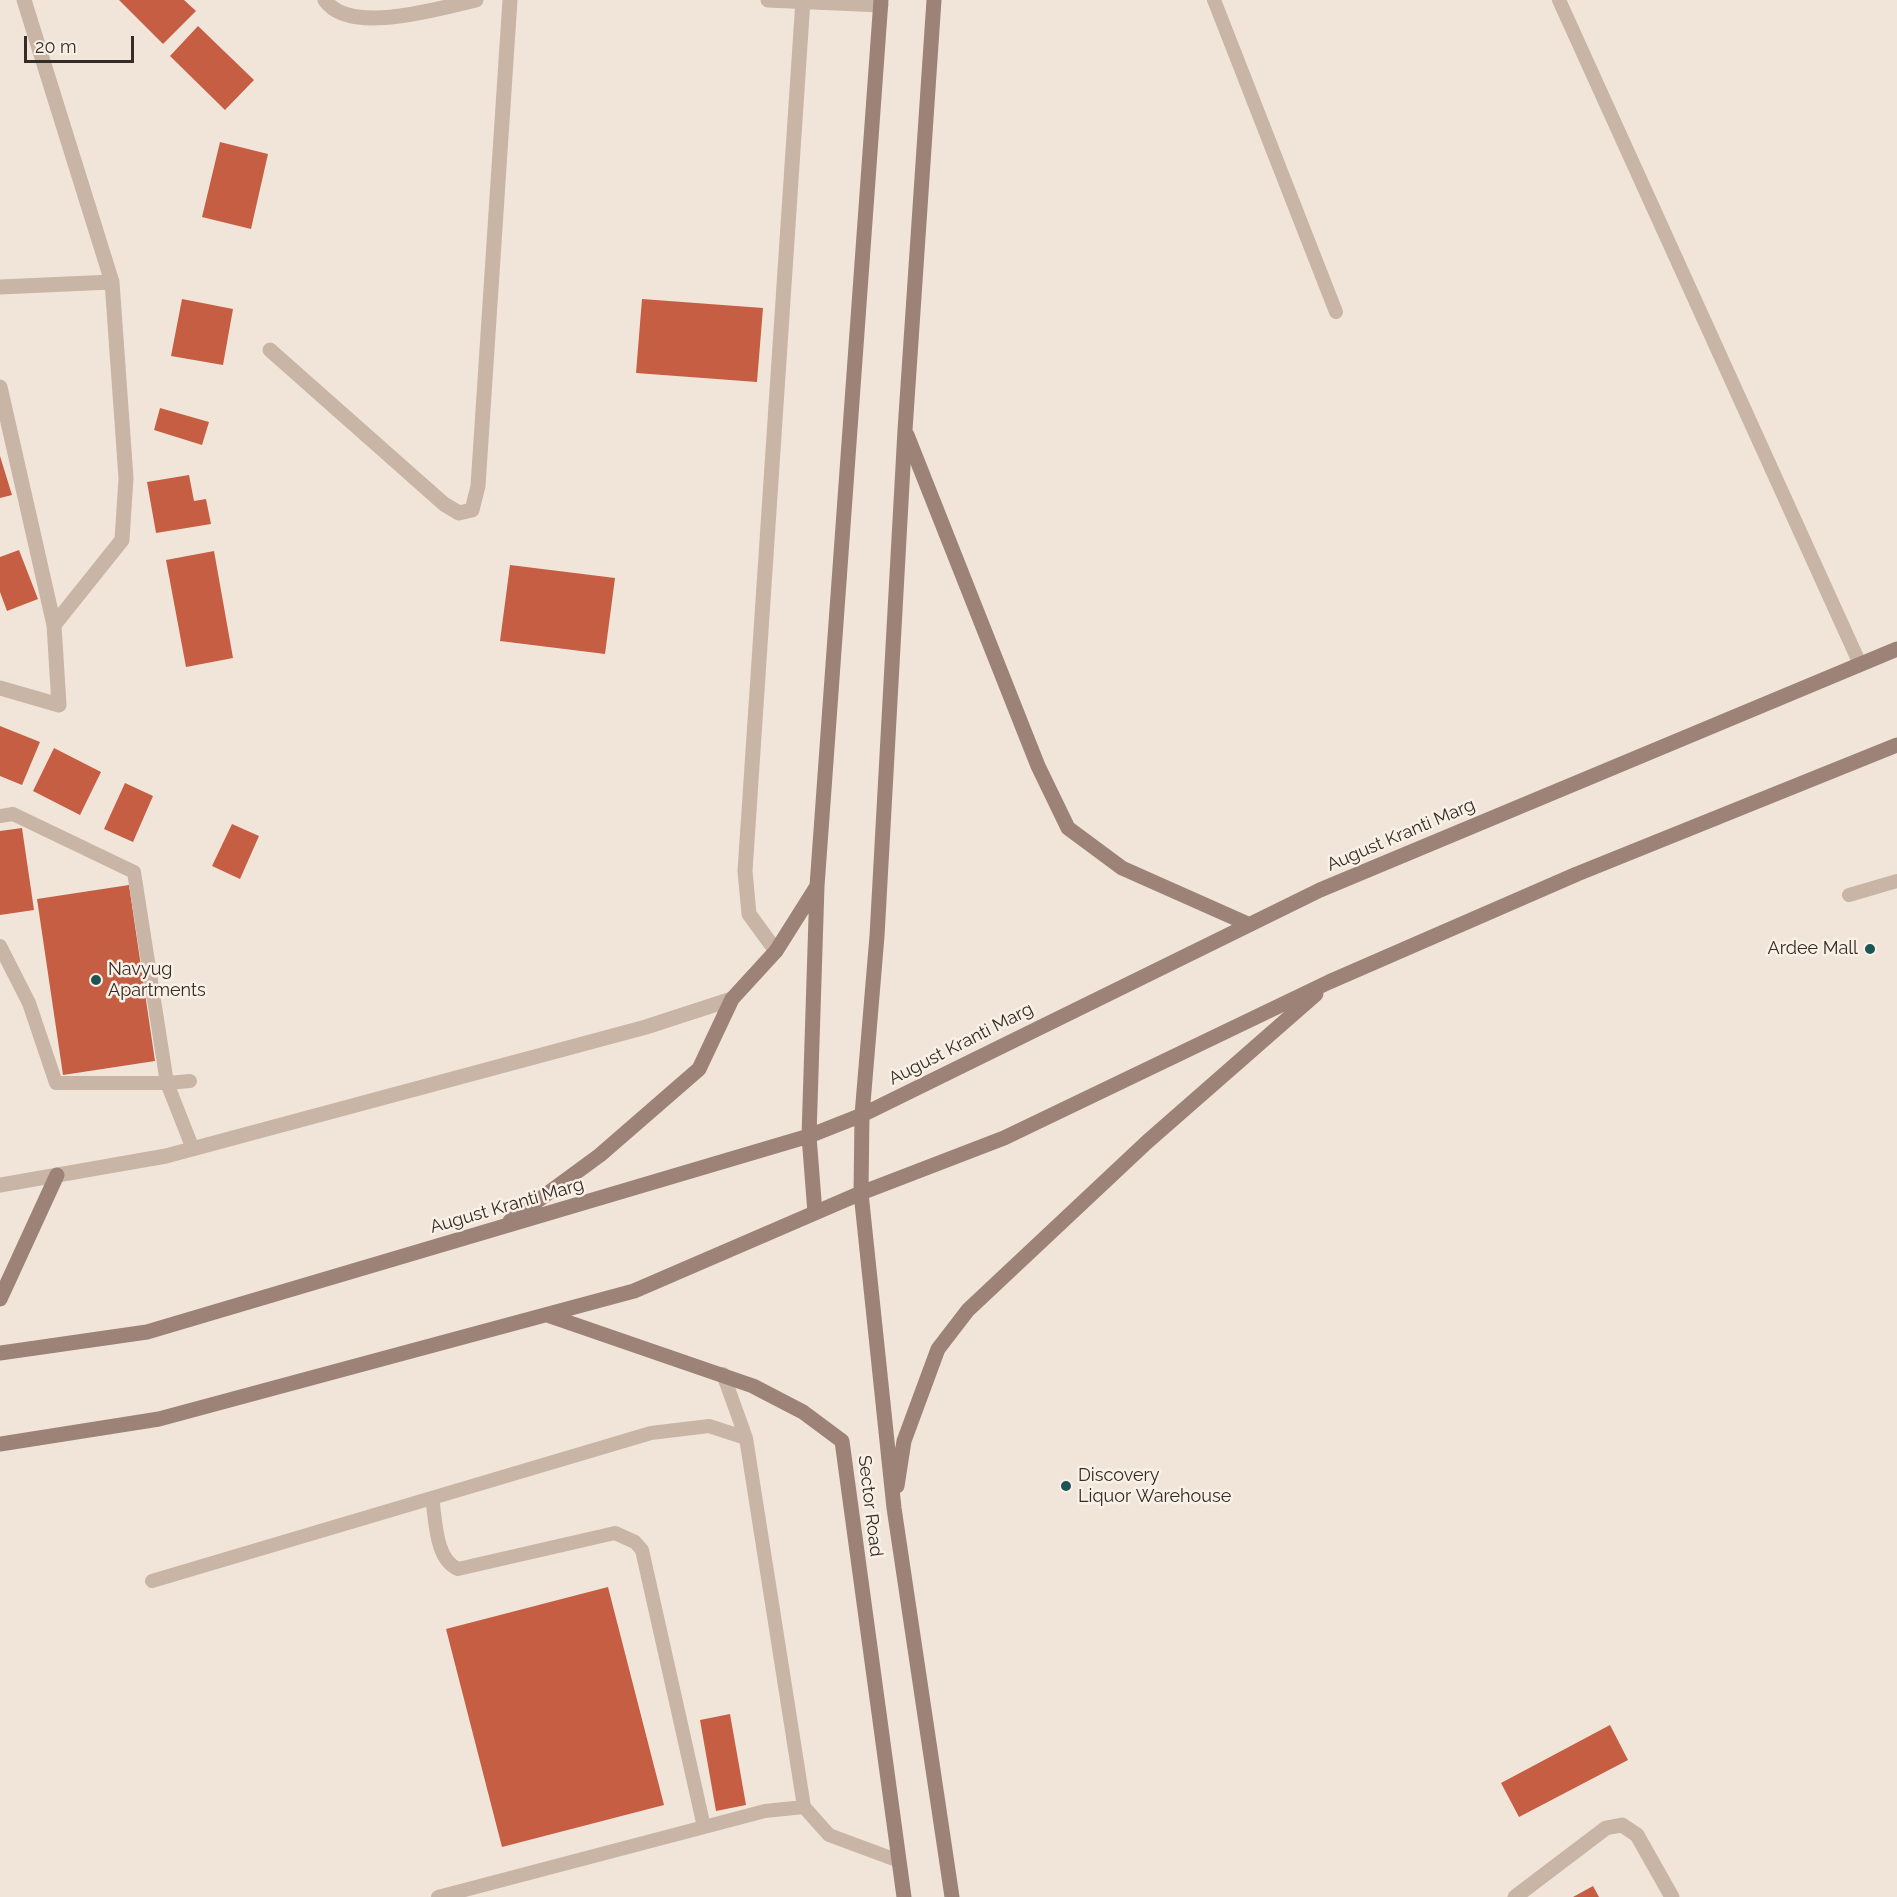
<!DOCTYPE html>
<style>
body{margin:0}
#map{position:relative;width:1897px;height:1897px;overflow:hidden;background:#f1e5da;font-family:Raleway,sans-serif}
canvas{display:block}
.scale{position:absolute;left:24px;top:36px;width:110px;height:27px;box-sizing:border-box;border:3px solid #352b27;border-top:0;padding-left:8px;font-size:18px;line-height:21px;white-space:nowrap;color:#352b27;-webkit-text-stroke:4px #f9f0e6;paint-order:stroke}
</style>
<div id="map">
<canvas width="1897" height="1897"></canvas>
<div class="scale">20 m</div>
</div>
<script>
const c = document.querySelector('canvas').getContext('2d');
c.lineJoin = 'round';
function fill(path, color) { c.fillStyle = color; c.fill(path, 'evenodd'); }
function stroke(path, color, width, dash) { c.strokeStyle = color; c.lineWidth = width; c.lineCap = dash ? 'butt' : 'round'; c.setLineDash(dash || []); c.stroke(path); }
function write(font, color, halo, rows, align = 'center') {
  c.font = font + ' Raleway,sans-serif'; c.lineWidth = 5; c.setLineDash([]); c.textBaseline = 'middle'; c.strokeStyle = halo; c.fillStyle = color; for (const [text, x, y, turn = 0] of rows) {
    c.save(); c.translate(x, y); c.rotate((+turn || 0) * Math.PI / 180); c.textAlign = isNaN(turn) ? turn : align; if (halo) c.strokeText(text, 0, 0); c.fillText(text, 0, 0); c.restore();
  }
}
fill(new Path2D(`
 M119,0H184L196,11L163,44Z
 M198,26L254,80L225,110L170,56Z
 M220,142L268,154L251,229L202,217Z
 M182,299L233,309L223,365L171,356Z
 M642,299L763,308L757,382L636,373Z
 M160,408L209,422L202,445L154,430Z
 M0,456L12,495L0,498Z
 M189,475L194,501L206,499L211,524L156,533L147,482Z
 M19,550L38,599L7,611L0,592V557Z
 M214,551L233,658L186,667L166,560Z
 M510,565L615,578L605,654L500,641Z
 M0,726L40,742L22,785L0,776Z
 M54,748L101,772L80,815L33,791Z
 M125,783L153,796L133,842L104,829Z
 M232,824L259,836L240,879L212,866Z
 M22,828L34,910L0,915V831Z
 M129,885L155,1061L63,1075L37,899Z
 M608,1587L664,1805L502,1847L446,1629Z
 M730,1714L746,1805L716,1811L700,1720Z
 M1610,1725L1628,1760L1519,1817L1501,1783Z
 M1593,1886L1599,1897H1573Z`), '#c65e43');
stroke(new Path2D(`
 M1214,0L1336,312
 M1559,0L1860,664
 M0,816L13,814L134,872L167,1083L193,1149
 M1849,895L1897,881
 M0,946L29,1003L56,1083H167L190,1081
 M723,1374L746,1438L804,1807L829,1835L899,1861
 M432,1498C436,1521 435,1559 458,1569L615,1533L635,1542L642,1550L704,1827
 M152,1581L651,1433L709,1426L746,1438
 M438,1897L765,1811L804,1807`), '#c9b5a6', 14);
stroke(new Path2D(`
 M24,0L112,282L126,478L122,540L54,625
 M325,0C349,36 441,8 476,0
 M768,0L881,5
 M0,287L112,282
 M270,350L444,504L459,513L472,510L478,486L510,0
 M0,387L54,625L59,705L0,688
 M0,1185L166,1156L646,1027L732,999
 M1515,1897L1606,1828L1622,1825L1637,1835L1672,1897`), '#c9b5a6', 15);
stroke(new Path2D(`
 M776,951L749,914L745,871L803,0`), '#c9b5a6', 15);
stroke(new Path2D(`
 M934,0L905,430L877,936L862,1115L861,1193L894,1508L952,1897
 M907,435L1038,766L1068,828L1122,868L1248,924
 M815,1213L809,1136L817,886L881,0
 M510,1221L600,1155L699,1069L732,999L776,951L817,886
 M0,1299L57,1175
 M547,1315L753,1386L803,1412L842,1441L904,1897
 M0,1353L147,1332L809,1136L862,1115L1320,890L1897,649
 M0,1444L159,1419L634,1291L861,1193L1004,1138L1329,982L1577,874L1897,745
 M897,1486L904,1441L938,1349L968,1310L1147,1142L1316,994`), '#9d8377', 15);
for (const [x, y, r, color] of [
 [1870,949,6,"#1d5556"],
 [96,980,6,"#1d5556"],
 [1066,1486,6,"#1d5556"]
]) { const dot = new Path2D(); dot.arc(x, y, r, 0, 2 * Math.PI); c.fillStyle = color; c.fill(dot); stroke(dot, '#f9f0e6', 2); }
write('18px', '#352b27', '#f9f0e6', [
 ["August Kranti Marg",1401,835,-23],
 ["August Kranti Marg",961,1044,-27],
 ["August Kranti Marg",507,1206,-16],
 ["Sector Road",870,1506,83]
]);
write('18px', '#352b27', '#f9f0e6', [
 ["Ardee Mall",1858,949,"right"],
 ["Navyug",108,970],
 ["Apartments",108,991],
 ["Discovery",1078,1476],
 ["Liquor Warehouse",1078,1497]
], 'left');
</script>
